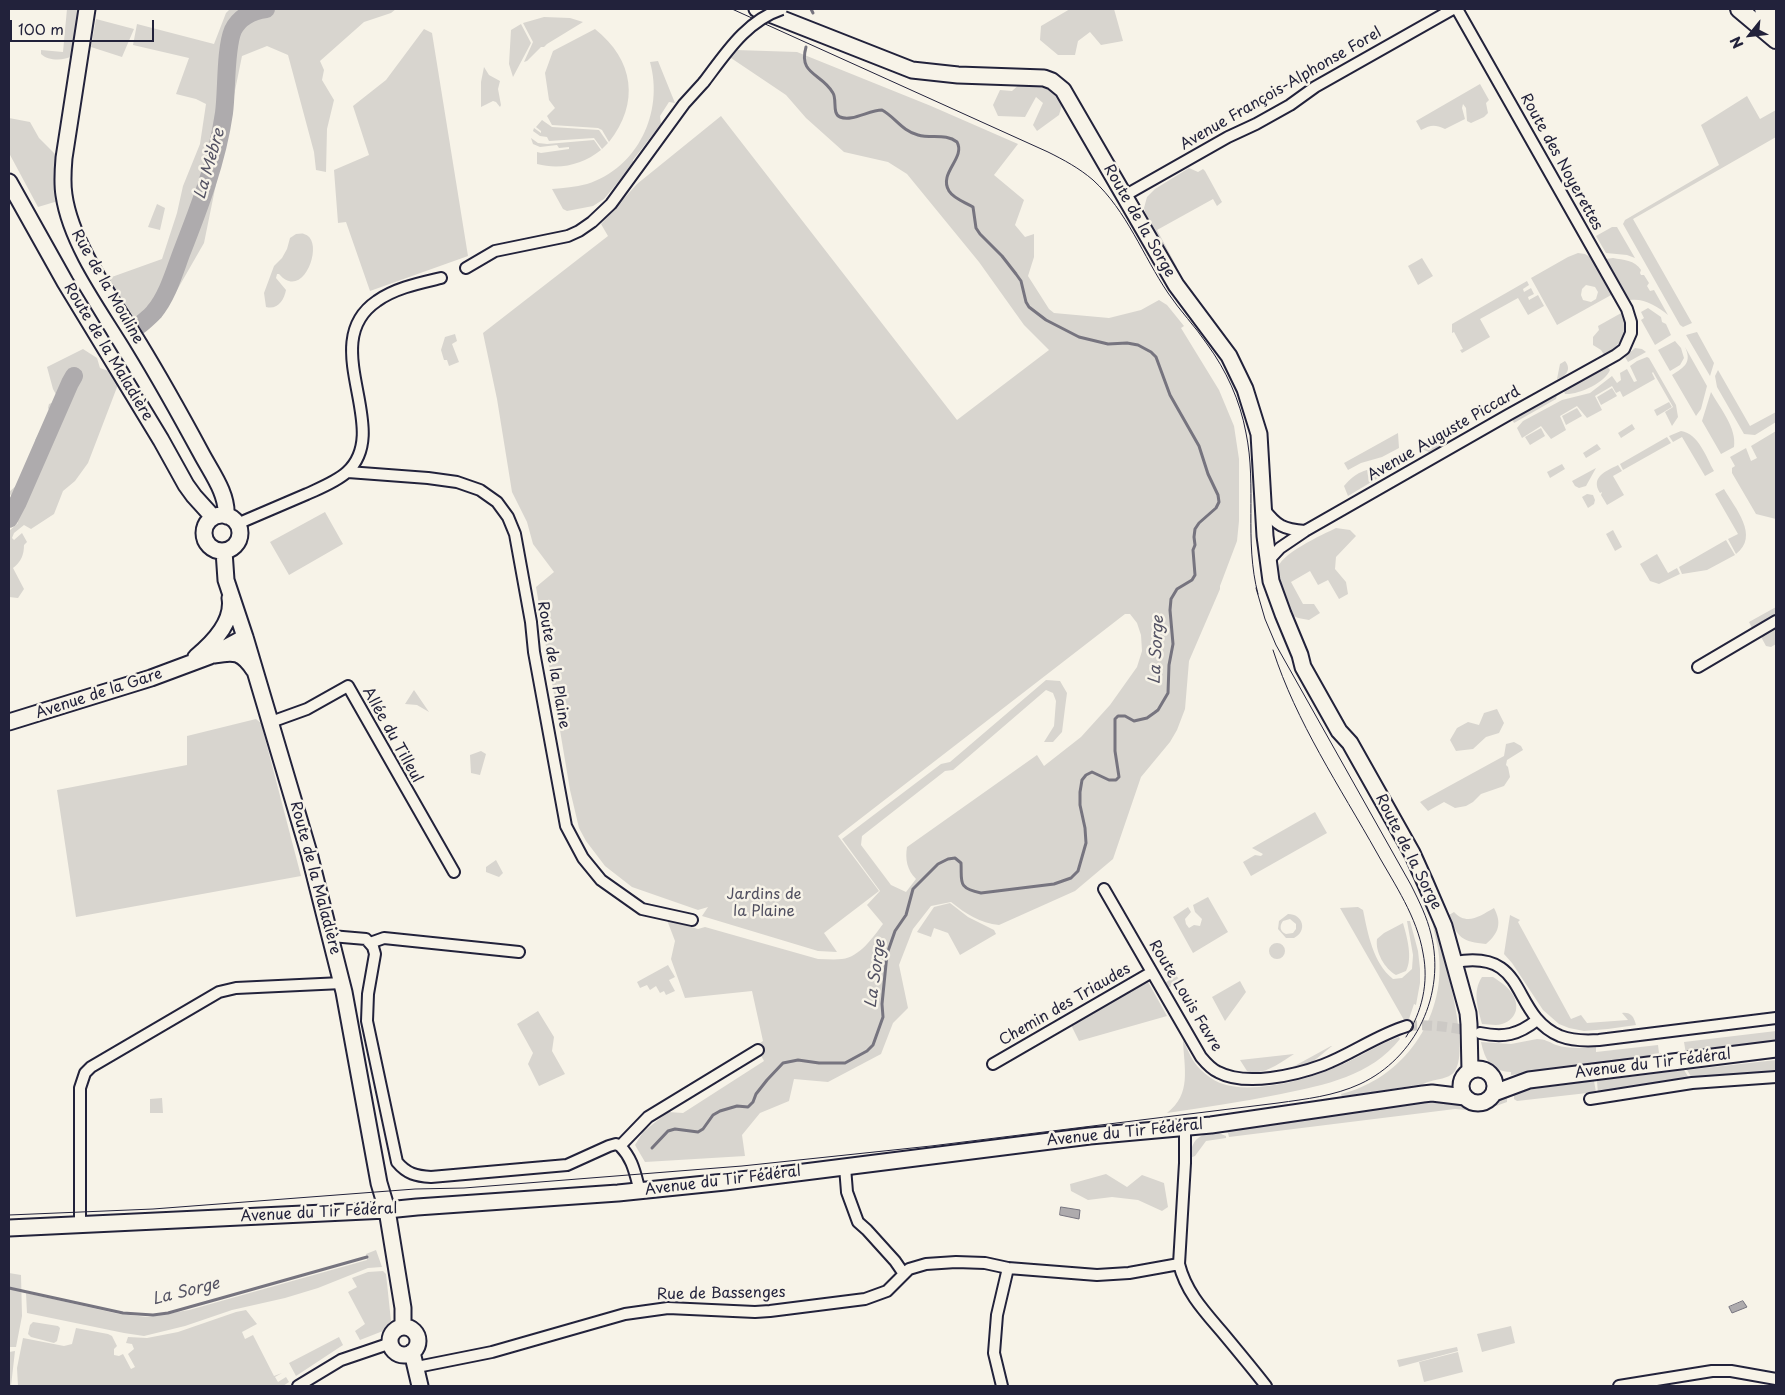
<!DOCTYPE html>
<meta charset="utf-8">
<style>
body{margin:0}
#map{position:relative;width:1785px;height:1395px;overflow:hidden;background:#f7f3e8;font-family:"Playpen Sans",sans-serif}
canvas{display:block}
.frame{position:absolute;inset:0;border:10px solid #22223b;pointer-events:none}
.north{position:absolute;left:1725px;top:10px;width:50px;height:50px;-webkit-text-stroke:4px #f7f3e8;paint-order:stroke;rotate:241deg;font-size:14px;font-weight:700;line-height:20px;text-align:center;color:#22223b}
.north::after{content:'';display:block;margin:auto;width:18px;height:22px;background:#22223b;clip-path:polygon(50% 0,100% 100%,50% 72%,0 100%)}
.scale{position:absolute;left:10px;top:20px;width:144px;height:22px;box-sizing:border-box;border:2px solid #22223b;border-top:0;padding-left:6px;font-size:15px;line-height:18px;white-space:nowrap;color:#22223b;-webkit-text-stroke:4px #f7f3e8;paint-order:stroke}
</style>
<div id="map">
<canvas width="1785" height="1395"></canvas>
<div class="frame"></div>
<div class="north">N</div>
<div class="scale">100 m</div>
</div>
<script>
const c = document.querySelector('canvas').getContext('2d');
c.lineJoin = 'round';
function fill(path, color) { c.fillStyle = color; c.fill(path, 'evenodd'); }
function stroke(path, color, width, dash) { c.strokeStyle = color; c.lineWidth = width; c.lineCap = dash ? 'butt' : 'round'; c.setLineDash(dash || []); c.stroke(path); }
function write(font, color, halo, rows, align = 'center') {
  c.font = font + ' "Playpen Sans",sans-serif'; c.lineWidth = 5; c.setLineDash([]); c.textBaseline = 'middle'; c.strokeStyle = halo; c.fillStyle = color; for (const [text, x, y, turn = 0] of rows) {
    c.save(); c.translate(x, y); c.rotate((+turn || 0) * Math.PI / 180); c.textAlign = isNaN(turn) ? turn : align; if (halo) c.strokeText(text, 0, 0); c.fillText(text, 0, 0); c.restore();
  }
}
fill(new Path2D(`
 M67,9H78L72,56C64,61 48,61 41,54V50L63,52Z
 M230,9H396L391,13L364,22L320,61L324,70L322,80L334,100L327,129L326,172L316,170L314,152L288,55L267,46L242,56L204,243L161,318L144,330L140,327L109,278L162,259L177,213L183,186L200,144L206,104L196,99L176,94L189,58L133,45L137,24L214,44L226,13Z
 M1070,9H1114L1123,41L1101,45L1090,32L1078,41L1075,55H1058L1040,40L1041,26Z
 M544,17L570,18L583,22L547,44L544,47H541L527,61L524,62L533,42L523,23Z
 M96,19L134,29L122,57L91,47Z
 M521,24L531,43L513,77L509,64L511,30Z
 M424,29L432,33L468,256L370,291L346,222L338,223L334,170L369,155L353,106L386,80Z
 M595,29C634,60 640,103 609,142L602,130L598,128L552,125L547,116L555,108L549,100L545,73L553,51Z
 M736,50L797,52L931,106L1018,144L994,175L1024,200L1015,225L1025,237L1034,234V257L1028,276L1049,309L1054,313L1109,318L1141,310L1159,300L1167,305L1184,326L1181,328L1219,390L1234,426L1239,459V521L1237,541L1220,586V589L1189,661L1185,709L1177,730L1170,742L1141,777L1113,859L1075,891L999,925C980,923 966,914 951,902L931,906L913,929L899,965L908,1008L893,1023L881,1054L828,1082L794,1079L789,1101L760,1113L742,1135L745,1156L645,1162L635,1145L643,1132L668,1112L683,1113L764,1061L756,1046L763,1041L752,991L685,998L671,959L675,941L667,920L698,929L705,927L818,959C826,959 834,960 842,959C860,957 873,937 883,924L867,905L880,891L842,839L941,764L950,762L1046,680L1060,681L1067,693L1065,708L1062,732L1053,742H1044L1054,726L1056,701L1053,693L1046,690L953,770L945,771L862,836L861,845L891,885L906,892L916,879C907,870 905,859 907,847L1037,755L1044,766L1081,737L1110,705L1137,667L1142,651L1141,635L1137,623L1130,614H1125L838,836L879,891L824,933L837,952L818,951L702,916L708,907L698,910L632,887L605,866L586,841L579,828L570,790L536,587L554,572L533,544L527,522L512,492L497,399L483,333L608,236L601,224L637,184L721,116L957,420L1049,350L1024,325L979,262L907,174L888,162L844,152L806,118L786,95L728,56Z
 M658,61L675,103L669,102L660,116L661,124L633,160L634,163L604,199L593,206L567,211L563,209L552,189C564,188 575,187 587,184C638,168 664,112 650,62Z
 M484,67L489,75L500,81L498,89L501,105L500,107L496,102L493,101L481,107V82Z
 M1022,82L1050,83L1063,102L1059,115L1037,131L1033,125L1043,103L1036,97L1025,117L998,116L993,105L1000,90L1012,91Z
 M1480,84L1489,100L1486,103L1488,113L1484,117L1471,123L1467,121L1466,108L1463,104L1462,108L1465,119L1445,129C1434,124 1431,125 1421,130L1416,121Z
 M1747,96L1760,119L1776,110V137L1633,219L1692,323L1683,327L1680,325L1623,224L1625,220L1719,165L1701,125Z
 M9,118L30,122L39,138L56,155L58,201L38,207L9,153Z
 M542,120L552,127L599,130L608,143L602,149L594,138L549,141L547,137L540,136L533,131L534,128L541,133V131L536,127Z
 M531,138L538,143L547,144L594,140L601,150C582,165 560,170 537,164V152L541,153L569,149V147L559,148L557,145L540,147L533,144Z
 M1189,168L1198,172L1203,169L1205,171L1222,202L1217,206L1213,199L1157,230L1177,267L1174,268L1147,219L1144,208L1147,197L1155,189Z
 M157,204L165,208L160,230L148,227Z
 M1612,227H1617L1635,258L1627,255L1606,253L1596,236Z
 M296,234C299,234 302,233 304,234C326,239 304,303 279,274H277L276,278L286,290C284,300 278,310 266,307L264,293L274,266L282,258L287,249L290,238Z
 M1578,253L1585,254L1593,259L1613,294L1557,325L1531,278L1568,257ZM1586,285L1595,287L1598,292L1596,299L1591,302L1583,300L1581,295L1582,289Z
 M1422,258L1433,276L1418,285L1408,266Z
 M1613,258C1623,260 1635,260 1641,270L1640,273L1641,275H1644L1649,283L1647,286L1650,291L1654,290L1668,315C1657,306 1644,298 1630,300L1606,259Z
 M1527,281L1529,285L1523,289L1524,292L1531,288L1534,294L1528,297L1529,300L1538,295L1544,306L1528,315L1518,298L1480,319L1490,337L1462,353L1460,350L1463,349L1454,332L1452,333V324Z
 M1648,308L1661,317L1662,322L1666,324L1671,335L1655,345L1641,320L1644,318L1641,312Z
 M1623,312C1630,332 1621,344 1605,356L1601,350L1593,345V337L1599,330L1598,326Z
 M1697,332L1714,363L1710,376L1686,335Z
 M455,334L457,341L452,344L459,362L449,366L447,360H444L441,350L445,337Z
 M1675,341L1681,348L1684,358L1680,365L1670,371L1658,350Z
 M1685,347L1707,386L1701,409L1696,416L1672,375C1685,367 1692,362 1685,347Z
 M1635,348L1642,349L1646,352L1628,362L1625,357Z
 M83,349L97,358L100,368L117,374L119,382L88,463L75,481L63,491L54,514L31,529L24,525L14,533L12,538L14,540L22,533L27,542L24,545C24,555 21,562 13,568L24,589L18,598L9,597V531L18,523L12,510L17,500L12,498L9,492L17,485L23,484L26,470L31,467L40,445L35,440L50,413L48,408L49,404L59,400L53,389L47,367Z
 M1647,357L1649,358L1676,405L1678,417L1672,426L1665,412L1673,407L1653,372L1652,373L1655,379L1623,397L1620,391L1616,393L1612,386L1595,396L1602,410L1587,418L1577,406L1560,416L1566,430L1551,439L1541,426L1522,438L1517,428L1523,421L1562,400L1590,393L1612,376L1617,383L1621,380L1620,373L1627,369L1634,382L1637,381L1630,366L1637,361Z
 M1565,361C1572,369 1566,377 1557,379L1560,364Z
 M1607,366L1610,370C1605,383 1578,395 1565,394L1563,388L1595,370L1604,369Z
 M1718,370L1750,426L1776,412V422L1755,435L1744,434L1717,387L1715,376Z
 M1612,388L1617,396L1601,405L1597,397Z
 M1558,391L1556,399L1514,423L1511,417Z
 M1711,392C1720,408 1737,428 1734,447L1721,454L1702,421Z
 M1669,402L1672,407L1657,416L1654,410Z
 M1577,408L1582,416L1566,425L1562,416Z
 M1632,424L1635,429L1621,438L1618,433Z
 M1541,428L1545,436L1530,445L1525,437Z
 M1681,431C1699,434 1706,457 1714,471L1705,476L1682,437L1673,442L1669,436Z
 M1776,431V519L1756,514L1732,473V468L1735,466L1730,457L1746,448L1751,461L1757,458L1751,446Z
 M1398,433L1399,448L1382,457L1361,463L1348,470L1344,463Z
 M1667,437L1671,443L1623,470L1620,464Z
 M1439,438L1443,445L1429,452L1421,449Z
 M1597,444L1601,449L1586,458L1583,453Z
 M1406,451L1416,453L1413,457L1348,496L1344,486C1358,470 1363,472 1382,465C1390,462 1398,456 1406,451Z
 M1562,464L1565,469L1550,478L1547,472Z
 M1618,465L1622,471L1613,476L1624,495L1607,505L1601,495L1602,492L1600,493C1590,477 1606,471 1618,465Z
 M1596,468L1586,486L1579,488L1575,486L1572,481Z
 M1724,489C1735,508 1760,536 1736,554L1728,539L1738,534L1715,494Z
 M1587,494L1593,495L1595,500L1594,504L1588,508L1582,497Z
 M325,512L343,544L289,575L270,542Z
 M1336,528L1350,530L1356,536L1336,557L1335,569L1346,582L1348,594L1339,599L1328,580L1318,585L1310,571L1291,582L1303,604H1314L1320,613L1309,620L1298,618L1290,614C1287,604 1276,578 1277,570C1279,554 1322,535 1336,528Z
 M1613,530L1622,547L1615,551L1606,534Z
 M1726,540L1735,555L1707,570L1682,574L1679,567Z
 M1657,554L1668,573L1677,568L1680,574L1659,584L1650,581L1640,564Z
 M1776,607V614L1752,628L1749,622Z
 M1776,627V644L1771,647L1766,646L1760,635Z
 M414,690L429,712L417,705L405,704Z
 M1497,709L1504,723L1499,733L1486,737L1473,749L1456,751L1450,740L1457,728L1468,722L1479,725L1484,713Z
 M256,719L261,723L301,876L76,917L57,790L187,765V736Z
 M1514,742L1521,746L1523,750L1507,760L1506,765L1508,767L1510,777L1504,786L1481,794L1473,802L1466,806L1455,808L1444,802L1428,811L1420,802L1504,756L1506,744Z
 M481,751L486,754L480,775L471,773L470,755Z
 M1315,812L1327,833L1251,876L1243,862L1255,855L1261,856L1263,854L1252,848Z
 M496,860L503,873L499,877L486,872V867Z
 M1208,897L1228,932L1193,953L1173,917L1188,907L1191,912L1185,919L1186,924L1189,928L1194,925L1200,926L1202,919L1195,912L1193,905Z
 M950,903L968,917L994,930L996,934L960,955L948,933L934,928L931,937L917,932L934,907Z
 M1358,907L1363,910C1368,934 1373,963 1393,979L1402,978L1412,969L1413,955L1407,921H1410L1418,951L1420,969V983L1416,1005L1414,1004L1409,1019L1404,1020L1340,908Z
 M1494,908C1502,923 1499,933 1486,944C1463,942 1457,938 1449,915L1454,912C1467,926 1480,916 1494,908Z
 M1288,914C1303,914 1308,931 1294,938H1286L1278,929L1279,921ZM1290,919L1296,924V929L1293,933L1286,934C1280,932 1279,926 1283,921Z
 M1510,915L1520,920L1518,922L1571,1019L1581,1015L1587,1023L1628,1020L1622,1013C1631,1012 1634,1017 1636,1025L1608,1029L1584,1031L1569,1028L1559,1024L1543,1010L1512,963L1504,954Z
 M1403,923C1407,937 1413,958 1406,971L1396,975C1385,969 1375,952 1377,939L1384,933Z
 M1434,925C1443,952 1471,1048 1455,1071C1449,1080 1432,1079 1423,1084L1342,1097L1341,1094C1403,1079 1445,1019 1439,956C1438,946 1435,936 1433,926Z
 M1269 951a8 8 0 1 1 16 0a8 8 0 1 1-16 0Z
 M668,965L675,977L669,980L675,991L666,995L664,991L660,993L656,986L650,990L647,985L640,988L637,982Z
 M1176,975L1180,981L1168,988L1170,991L1168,992L1165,983Z
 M1482,977H1493C1499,981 1507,986 1511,992C1520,1004 1518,1019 1502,1024C1496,1026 1489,1024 1482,1024C1478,1008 1472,992 1482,977Z
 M1147,980L1167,1016L1079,1041L1070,1023Z
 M1240,981L1246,992L1225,1021L1212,997Z
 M538,1011L554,1037L552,1051L565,1074L539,1086L528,1064L533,1053L517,1024Z
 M1776,1031V1042L1686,1054L1684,1042Z
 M1399,1037L1400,1039C1371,1076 1325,1085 1281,1094C1243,1102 1205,1107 1167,1113C1192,1094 1184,1068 1183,1040C1188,1050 1192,1062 1201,1070C1206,1075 1213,1080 1220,1083C1250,1095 1308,1080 1336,1067C1358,1058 1377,1045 1399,1037Z
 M1537,1039C1545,1039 1549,1042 1556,1045C1569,1049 1582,1048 1596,1047V1052L1658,1045L1659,1053H1681V1054L1511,1075V1072C1491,1071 1485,1060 1481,1042L1511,1044Z
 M1332,1046L1310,1064L1289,1069L1331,1046Z
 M1294,1054C1281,1062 1263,1077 1247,1071L1240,1060Z
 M1776,1060V1073L1692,1078L1687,1070Z
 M1684,1070L1689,1078L1686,1081L1598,1094L1597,1081Z
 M1594,1081L1596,1092L1517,1101L1514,1099V1093L1517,1091Z
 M1507,1092V1102L1485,1110V1107Z
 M162,1098L163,1113H150V1099Z
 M1443,1098L1461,1100L1470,1106L1478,1108V1111L1455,1109L1229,1137L1228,1133L1222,1131Z
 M1216,1132L1226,1136V1138L1206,1141L1195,1156L1190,1158C1192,1139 1198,1135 1216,1132Z
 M1106,1174L1127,1187L1142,1175L1164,1183L1168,1207L1162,1211L1138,1200L1112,1197L1088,1200L1071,1191L1070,1184Z
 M376,1250L382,1267L368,1268L318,1288L285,1298L232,1310L185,1326L144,1336L124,1333L27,1313L26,1293L119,1314L148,1317L189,1310L367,1260L366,1254Z
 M383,1271L386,1274L391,1321L383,1331L360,1340L355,1331L365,1324L348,1292L357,1287L352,1278L368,1272Z
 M9,1273L21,1275L22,1316L16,1347H9Z
 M246,1310L257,1324L242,1332L245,1339L253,1335L274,1376L282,1373L275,1377L278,1382L286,1377L289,1382L283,1386H18L17,1368L23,1338L64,1346L72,1344L76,1328L108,1334L112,1336L117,1346L114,1349V1355L119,1356L123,1354L131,1369L135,1367L128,1354L134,1349L132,1344L126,1343L128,1337L147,1338L178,1332L236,1312Z
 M33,1322L58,1326L60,1328L57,1341L54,1343L31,1337L28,1334L30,1325Z
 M1511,1326L1515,1343L1482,1352L1477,1334Z
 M339,1337L343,1345L296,1376L289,1363Z
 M1457,1347L1458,1351L1399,1367L1397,1360Z
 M15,1351L11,1386H9V1352Z
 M1458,1352L1463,1372L1424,1382L1419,1362Z`), '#d8d5cf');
const water = new Path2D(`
 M1061,1207L1080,1210L1079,1219L1060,1215Z
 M1743,1301L1747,1307L1732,1313L1729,1307Z`);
fill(water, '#aeabad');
stroke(water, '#76747f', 1);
stroke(new Path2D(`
 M811,9L813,13
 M652,1148L668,1131L675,1129L698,1132L703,1129L713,1115L720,1111L737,1106L748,1107L753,1102L756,1094L767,1080L783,1063L798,1060L819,1063H845L867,1051L873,1045L883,1017L882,1004L887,954L895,931L906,915L913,889L938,864L948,859L955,858L961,863C962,882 957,888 981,893L1054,884L1071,878L1078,871L1086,843L1085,828L1080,805V792L1082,780L1086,775L1092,772L1109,780H1116L1119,777L1115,751V719L1118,716H1125L1134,721L1147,718L1154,713L1158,710L1168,693L1169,665L1173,644L1170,610L1171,599L1177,589L1192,580L1195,575L1193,550L1195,545L1194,537L1195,529L1199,523L1216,508L1219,502L1218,495L1208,474L1199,446L1170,395L1156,357L1151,352L1138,345L1127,343L1108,344L1079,337L1046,320L1029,307L1026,302L1021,281L1016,274L1002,256L980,234L976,228L973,207C965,202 954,199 949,191C938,173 966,158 957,142C946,133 931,139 918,135C902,131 895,117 882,110C869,110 852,122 840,117C832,114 837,99 833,93C822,73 798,75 806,47
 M9,1288L123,1313L153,1315L168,1313L218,1299L367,1257`), '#76747f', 3);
stroke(new Path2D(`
 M140,325C144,321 150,317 154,312C167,297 174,273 181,254C199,208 217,162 224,113C227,91 225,49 233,30C240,16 252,11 266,9
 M9,519L18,502L70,383L74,376`), '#aeabad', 18);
stroke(new Path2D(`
 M1407,1026C1431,1024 1451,1027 1474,1032`), '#ccc9c5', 10, [10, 5]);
const street = new Path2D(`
 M1124,196L1228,137L1256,124L1290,105L1315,87L1453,9
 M466,268L495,251L568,236L579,231L592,222L611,204L684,104L704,82
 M348,472L428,478L457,482L480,490L497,502L508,517L515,534L531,622L534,652L566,826L583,858L601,880L642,909L692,920
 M1264,509C1277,526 1283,529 1305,531
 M237,524C260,514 284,504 307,494C320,488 336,482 347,472C394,429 315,343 377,301C395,288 420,283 441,278
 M1268,561L1280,548L1305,531L1508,415L1616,355L1624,349L1631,333V322L1627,309L1457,9
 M1698,667L1776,621
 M271,722L307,709L348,686L454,872
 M1104,889L1201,1057C1206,1063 1211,1069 1218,1072C1246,1087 1296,1075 1323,1065C1352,1054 1377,1035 1407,1026
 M331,936L366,939L373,947L375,954L368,994L367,1021L397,1162C407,1174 416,1176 431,1177L567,1165L609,1146L616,1144L620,1146L648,1117L758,1050
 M370,943L384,938L519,952
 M1455,962C1530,949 1509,1014 1560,1036C1573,1041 1586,1041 1599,1040L1776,1018
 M1480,1033C1504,1038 1518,1035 1537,1020
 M993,1064L1152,972
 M1590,1099L1692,1083L1776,1077
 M1185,1126V1163L1179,1264C1186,1292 1204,1311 1222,1332C1237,1350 1252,1368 1266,1386
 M620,1146C633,1159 635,1174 640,1191
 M845,1167L847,1192L858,1222L867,1230L895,1261L904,1274
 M80,1226V1088L85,1073L91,1067L219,992L236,988L342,983
 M417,1367L492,1352L625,1314L668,1308L755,1312L770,1311L865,1299L887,1291L909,1269L926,1264L956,1262L985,1263L1008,1268L1097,1275L1129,1273L1179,1264
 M298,1386L341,1360L391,1343
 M1002,1386L994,1353L997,1315L1008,1268
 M1619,1386L1712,1371H1731L1776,1379`);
const secondary = new Path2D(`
 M87,9L64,158C63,170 62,183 64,195C71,245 113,301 139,344C161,380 181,416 201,453C211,472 228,494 226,516
 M757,9L912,70L958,75L1044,78L1052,81L1063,90L1176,285L1229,356L1245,389L1259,434L1265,536L1271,581L1283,614L1300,655L1303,667L1339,731L1350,743L1359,759L1412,853L1425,882L1444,926L1468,1013L1469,1024L1470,1071
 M9,182L65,282L161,440L186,485L194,496L213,517
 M204 533a18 18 0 1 1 36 0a18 18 0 1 1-36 0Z
 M224,551L226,580L245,637L309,853L344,992L379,1183L387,1210L403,1308V1327
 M215,655C235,651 242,652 254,670
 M196,657C213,643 234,622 230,598
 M9,722L151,678L210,656L245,637
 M1461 1086a17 17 0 1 1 34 0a17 17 0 1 1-34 0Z
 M1494,1093L1529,1080L1776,1049
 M9,1228L387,1210L417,1207L618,1193L725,1182L1090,1136L1211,1125L1423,1094L1432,1093L1465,1097
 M390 1341a14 14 0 1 1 28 0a14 14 0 1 1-28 0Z
 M412,1352L420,1386`);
const primary = new Path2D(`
 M1739,9L1776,40
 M1763,9L1776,21`);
stroke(street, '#22223b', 14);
stroke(secondary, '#22223b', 19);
stroke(primary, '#22223b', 20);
stroke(street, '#f7f3e8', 10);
stroke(secondary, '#f7f3e8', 15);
stroke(primary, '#f7f3e8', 16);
stroke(new Path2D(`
 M732,9L1048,152C1064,160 1079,168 1093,180C1127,211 1143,256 1168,293C1180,311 1195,326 1207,344C1226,370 1240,400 1246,433C1257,486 1244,541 1258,594
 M1273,650C1296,722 1340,787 1377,853C1395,885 1417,917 1423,953C1429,983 1422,1012 1406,1037
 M9,1215L153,1209L415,1189L464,1188L742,1166L931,1146L1278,1103C1306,1099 1334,1096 1360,1084C1416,1058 1446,994 1431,934C1427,917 1419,901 1411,885L1276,645L1265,619L1256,588`), '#22223b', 1);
const streetBridge = new Path2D(`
 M704,82C726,53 746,21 782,9`);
stroke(streetBridge, '#22223b', 14, []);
stroke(streetBridge, '#f7f3e8', 10);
write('15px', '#22223b', '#f7f3e8', [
 ["Avenue François-Alphonse Forel",1281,89,-30],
 ["Route des Noyerettes",1561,162,61],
 ["Route de la Sorge",1139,221,60],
 ["Rue de la Mouline",107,287,60],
 ["Route de la Maladière",108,352,59],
 ["Avenue Auguste Piccard",1444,434,-30],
 ["Route de la Plaine",553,665,80],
 ["Avenue de la Gare",99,694,-18],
 ["Allée du Tilleul",392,735,61],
 ["Route de la Sorge",1408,852,63],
 ["Route de la Maladière",315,878,75],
 ["Route Louis Favre",1185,996,59],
 ["Chemin des Triaudes",1065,1005,-30],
 ["Avenue du Tir Fédéral",1653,1064,-7],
 ["Avenue du Tir Fédéral",1125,1133,-6],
 ["Avenue du Tir Fédéral",723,1181,-7],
 ["Avenue du Tir Fédéral",319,1213,-3],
 ["Rue de Bassenges",721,1294,-1]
]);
write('15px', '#504f60', '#f7f3e8', [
 ["Jardins de",764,895],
 ["la Plaine",764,912]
]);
write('italic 16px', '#535263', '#f7f3e8', [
 ["La Mèbre",210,164,-74],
 ["La Sorge",1157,650,-87],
 ["La Sorge",876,974,-82],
 ["La Sorge",186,1292,-14]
]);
</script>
